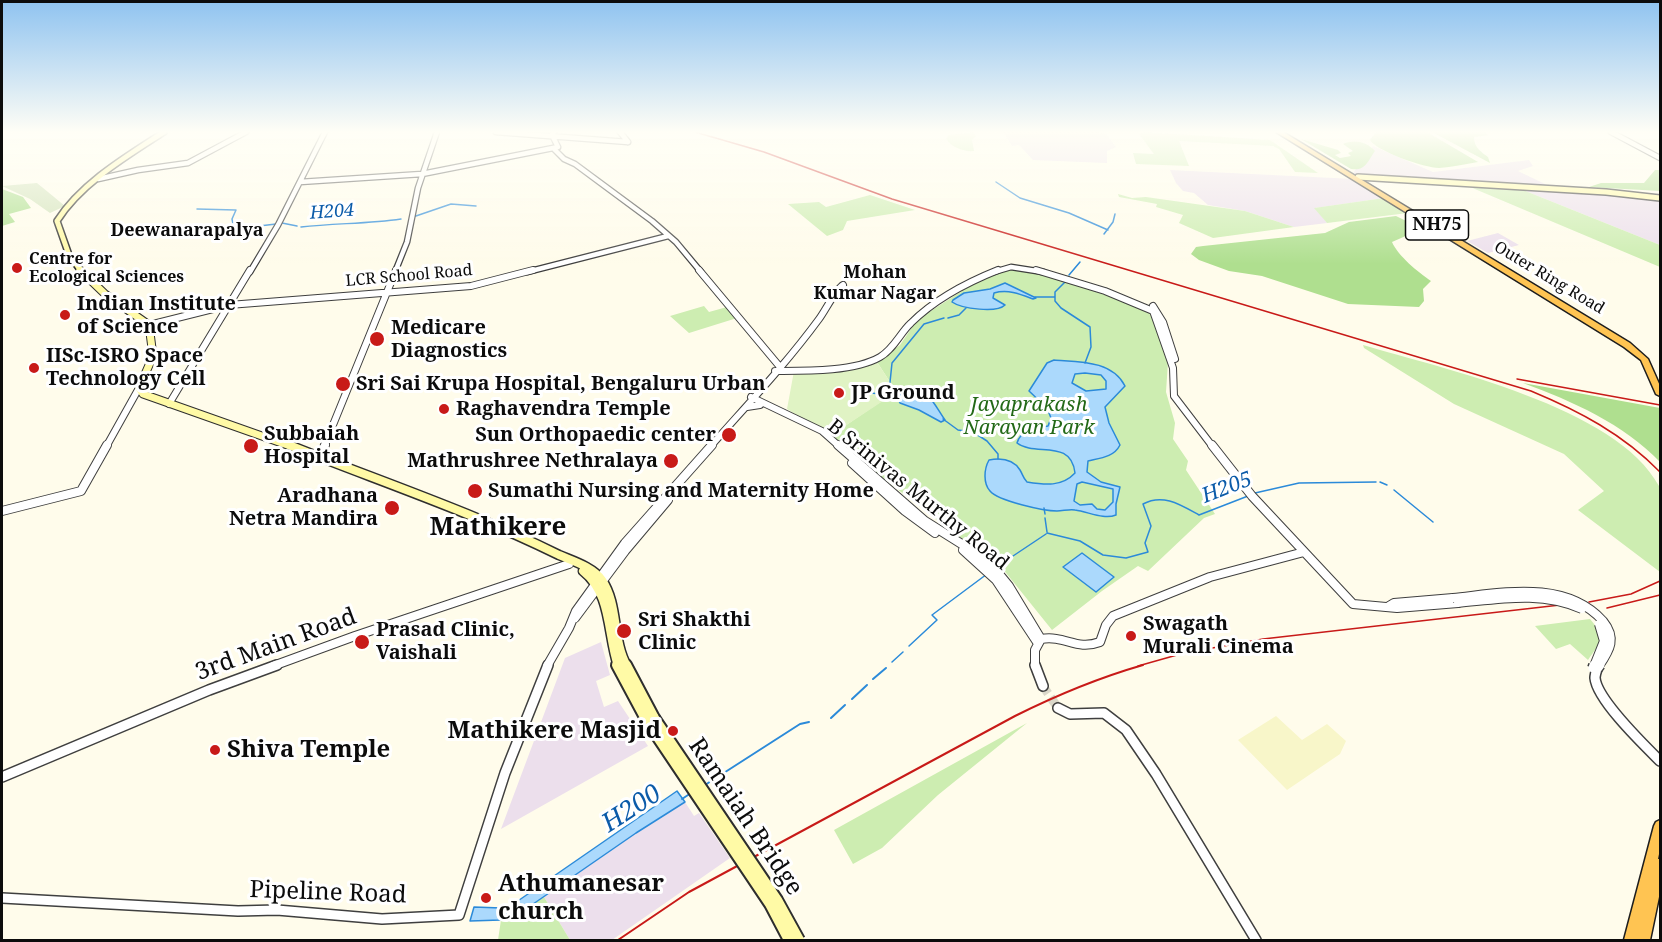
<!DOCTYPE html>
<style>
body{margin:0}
#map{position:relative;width:1662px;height:942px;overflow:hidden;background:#fffceb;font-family:"Noto Serif",serif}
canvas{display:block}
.frame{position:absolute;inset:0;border:3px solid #0c0c0c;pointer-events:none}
</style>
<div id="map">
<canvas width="1662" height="942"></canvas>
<div class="frame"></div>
</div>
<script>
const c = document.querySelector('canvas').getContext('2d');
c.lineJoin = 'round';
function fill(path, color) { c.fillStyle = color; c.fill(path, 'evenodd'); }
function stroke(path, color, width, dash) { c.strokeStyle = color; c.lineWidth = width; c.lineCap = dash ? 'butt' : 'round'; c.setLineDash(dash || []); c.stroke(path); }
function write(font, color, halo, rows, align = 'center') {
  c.font = font + ' "Noto Serif",serif'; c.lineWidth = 6; c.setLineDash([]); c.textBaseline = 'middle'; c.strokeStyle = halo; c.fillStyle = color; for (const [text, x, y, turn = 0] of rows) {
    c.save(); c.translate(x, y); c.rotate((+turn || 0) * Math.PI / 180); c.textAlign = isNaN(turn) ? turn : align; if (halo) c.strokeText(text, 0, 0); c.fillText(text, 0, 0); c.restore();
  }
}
fill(new Path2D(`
 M1003,132H1096L1106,134L1116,147L1107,151V163L1033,160L1019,145L1012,146Z
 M1373,146L1433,172L1529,160L1533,166L1518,171L1547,185L1357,175L1353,173Z
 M1170,170L1354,179L1384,198L1315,208L1327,223L1294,227L1245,211L1208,205L1194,193L1183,191L1176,183Z
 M1518,188L1591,192L1660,199V245Z
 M1498,233L1519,245L1488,253L1467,241Z
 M601,642L610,675L596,681L604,707L618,701L648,746L501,829L565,658Z
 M685,802L694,816L699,813L730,858L612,940H570L544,897L636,833Z`), '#ecdfec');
fill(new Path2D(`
 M1276,716L1302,740L1327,724L1346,741L1340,754L1287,790L1238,740Z`), '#f8f6c9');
fill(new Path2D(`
 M974,132L976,136L972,140L974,151C964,152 951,147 946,139L949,135Z
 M1144,132L1270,140L1318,173L1295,172L1279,149L1273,146L1179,141L1189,166L1136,164L1133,153L1154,154L1139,134Z
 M1463,184L1518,188L1660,245V267Z
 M1118,194L1132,198L1146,197L1245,211L1294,227L1213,238L1179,223L1183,215L1156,207L1157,204L1119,197Z
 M870,195L915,210L847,221L843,230L827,236L788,204L819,202L826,207Z
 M1384,198L1408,213L1327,223L1314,208Z
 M1013,268C1060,275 1108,293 1151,313L1168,362L1166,392L1175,423L1173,439L1188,461L1186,470L1215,514L1204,518L1148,571L1138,566L1102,591L1052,630L994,558L953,533L830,436L883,400L892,385L877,362L900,345L917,320L971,285L1004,269Z
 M704,306L709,312L727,307L737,318L689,333L670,316Z
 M1363,345C1444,369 1617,407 1659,486C1662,495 1661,557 1660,572L1578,510L1604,491L1564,454L1454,404L1364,348Z
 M1590,619C1607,639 1600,642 1588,660L1570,644L1556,649L1535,626Z
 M1027,723L938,795L882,848L853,864L834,830Z
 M544,897L570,940H498L501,920L523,911Z`), '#cdedb1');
fill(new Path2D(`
 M1376,132H1427L1478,162C1465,164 1452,167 1439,168C1425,168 1376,151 1370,140Z
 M1432,132H1485L1488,135L1474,137C1474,147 1481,152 1488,157L1490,163Z
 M1301,139L1338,150L1341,153L1335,155L1340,158L1351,156L1348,153L1353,151L1343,144C1355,139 1367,142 1375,151C1367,162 1366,171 1351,169Z
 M1655,170H1660V191L1589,187L1601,183H1644Z
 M2,189L23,197L31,208L9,214L15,222L2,226Z
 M1396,216L1433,234L1408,235L1392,242C1398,256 1418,272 1431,281L1423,289L1424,301L1419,307L1348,304L1262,276L1229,271L1199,260L1191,254L1196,247L1203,246L1325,233L1349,222Z
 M1523,383L1660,408V462C1624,424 1572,401 1523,383Z`), '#afdf8f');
fill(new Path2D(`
 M37,183L65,206L50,213L30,199L2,186Z`), '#d3e3bb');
fill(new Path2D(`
 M877,362L892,385L883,401L830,436L787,409L794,371L860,367Z`), '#e0f3c4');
const water = new Path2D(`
 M1005,283L1036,298L1033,299C1020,294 1008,289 994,293L993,298L1005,305C997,313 962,309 952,302L953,300L964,293L990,289Z
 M1054,360C1078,362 1112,360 1125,386L1105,407L1109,423L1120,445C1114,457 1101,458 1088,461L1087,472L1101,482L1120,487L1116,504V515C1104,520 1089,512 1075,510C1069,509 1063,511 1057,511C1044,511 998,501 990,491C983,483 984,469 989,460C1000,458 1013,459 1020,470C1023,475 1023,478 1027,482C1045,485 1062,487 1075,473C1071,438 1035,457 1017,443C1021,429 1036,428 1048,426L1051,418L1047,408L1029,391L1047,363ZM1085,373L1101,375L1106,381V389L1086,391L1072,383L1075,374ZM1082,482L1113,489V502L1105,510L1097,509L1092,504L1080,505L1074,501L1077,484Z
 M909,388C929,389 934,404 945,420L941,422L919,410L900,403L898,399L902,391Z
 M1082,553L1114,577L1096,592L1063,567Z
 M677,791L685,802L636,833L523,911L501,920L470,921L474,907L501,908L512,905Z`);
fill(water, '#abd9fc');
stroke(water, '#2b8ad9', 1.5);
stroke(new Path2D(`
 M996,182L1020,198L1069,213L1108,230
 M197,209L236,210L232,219L234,229L276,224
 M413,217L451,204L476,206
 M282,223L297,226
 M301,227C335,223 368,224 401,219
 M1104,234L1113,222L1115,214
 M1069,275L1080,262
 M1065,282L1055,292V301L1061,308L1090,327L1091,347L1085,363
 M1035,297H1054
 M948,318L959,315L966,308
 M851,386L862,392L899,396
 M889,392L892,363L924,324L944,318
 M943,419L958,430L973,432L987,441L998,454V459
 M1380,482L1387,485
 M1394,490L1433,522
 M1255,493L1299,483L1376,482
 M1044,508L1045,514
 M1045,518L1047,532
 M1047,533L1080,541L1103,555L1126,558L1148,552L1145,543L1151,526L1143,504C1163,493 1181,505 1199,515L1248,496
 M998,566L1046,534
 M909,646L937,620L932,615L987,574
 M892,662L903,652`), '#2b8ad9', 1.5);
stroke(new Path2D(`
 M873,679L886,668
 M852,699L867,685
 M831,718L845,705
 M705,785L800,724L809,722
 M682,799L691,793`), '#2b8ad9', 2);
stroke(new Path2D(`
 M1043,686L1058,708`), '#dbd8ca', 9, [9, 4.5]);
const tertiaryFar3 = new Path2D(`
 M496,132L628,142
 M620,132L628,142
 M1611,132L1660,158
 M554,149L564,159L575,164L652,221L676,242L701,272
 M98,179L138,170L188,163L246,132
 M300,182L422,174L558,147L552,135L554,132
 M250,272L278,225L325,132
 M395,272L407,242L418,188L437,132
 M527,272L668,236
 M994,272L1011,267L1043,272`);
const tertiaryFar2 = new Path2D(`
 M699,270L780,367
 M1036,270L1105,291L1153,311L1173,368L1174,396L1213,447
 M1153,306L1163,322L1175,359
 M149,325L229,305L471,286L533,270
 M775,371C805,371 854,372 880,357C894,349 900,333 911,323C934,300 968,282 998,270
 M751,397L822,431L840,447
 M169,404L250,270
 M747,407L760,405
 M106,447L139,388
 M324,447L396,270
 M710,447C747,405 786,364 819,319C825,311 836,289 843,285`);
const tertiaryFar1 = new Path2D(`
 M838,445L925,521L976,553L995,569L1009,586L1041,639
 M1212,445L1252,496L1353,604L1397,608L1458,603
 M314,460L321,455L325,445
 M852,463L905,511L935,533
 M2,511L81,491L107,445
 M963,550L996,580L1037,642
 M1389,606L1394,603L1453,598
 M575,618L625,551L668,500
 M273,666L355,636L569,564
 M547,666L569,628L576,611L625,543L712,445
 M1035,666V650L1041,639C1066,635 1076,651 1100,642L1106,625L1113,616L1210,577L1304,552`);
const tertiary = new Path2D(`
 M1035,665L1043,686
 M1597,669C1596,672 1595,675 1595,678C1597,700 1644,745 1660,761
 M1058,708L1070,714L1104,713L1126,730L1156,774L1256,940
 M2,777L209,690L277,665
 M2,898L238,911L277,910L382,919L459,915L505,773L548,665`);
const secondaryFar3 = new Path2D(`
 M1358,177L1606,192L1660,198
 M82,272L69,255L57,221C81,183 127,156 164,132`);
const secondaryFar2 = new Path2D(`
 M80,270L105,294L149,325L153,356L139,388L143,394L293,447`);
const secondaryFar1 = new Path2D(`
 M289,445C379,481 472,512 559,555C573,561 593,567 602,580C619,605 612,639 627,666
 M583,571C612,594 607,634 618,666`);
const secondary = new Path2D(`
 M617,665L647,721
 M626,665L654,718`);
const trunk = new Path2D(`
 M1276,132H1283L1630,343L1648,359L1660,386V396L1656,394L1641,360L1624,347Z
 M1660,820V849L1658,859H1660V892L1650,940H1624L1654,826L1656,822Z`);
stroke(tertiaryFar3, '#3f3f3f', 7);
stroke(tertiaryFar2, '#3f3f3f', 8);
stroke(tertiaryFar1, '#3f3f3f', 10);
stroke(tertiary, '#3f3f3f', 12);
stroke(secondaryFar3, '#2e2e2e', 8);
stroke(secondaryFar2, '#2e2e2e', 9);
stroke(secondaryFar1, '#2e2e2e', 11);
stroke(secondary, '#2e2e2e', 14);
stroke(trunk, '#1d1d1d', 3);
stroke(tertiaryFar3, '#fff', 4.5);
stroke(tertiaryFar2, '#fff', 6);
stroke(tertiaryFar1, '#fff', 8);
stroke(tertiary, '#fff', 9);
stroke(secondaryFar3, '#fffaa6', 5);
stroke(secondaryFar2, '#fffaa6', 7);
stroke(secondaryFar1, '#fffaa6', 8);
stroke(secondary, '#fffaa6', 10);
fill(trunk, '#ffc452');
stroke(new Path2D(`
 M695,132L764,152L892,199L1531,391C1579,411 1623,434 1660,472
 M1517,379L1660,405
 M1589,602L1631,594L1660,581
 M1607,608L1660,595
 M1138,666L1184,653L1263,639L1560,605`), '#c81a18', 1.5);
stroke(new Path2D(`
 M618,940L689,892L1015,716C1057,695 1098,678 1143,665`), '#c81a18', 2);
const tertiaryBridgeFar1 = new Path2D(`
 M1453,598C1502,593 1565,579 1603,621C1617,638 1610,650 1599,666
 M1458,603C1501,599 1541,591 1582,609
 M1594,666L1604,641L1599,624`);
const tertiaryBridge = new Path2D(`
 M1593,668L1594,665
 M1597,669L1600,665`);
const secondaryBridge = new Path2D(`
 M654,718L777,900L799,940
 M647,721L770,904L789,940`);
stroke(tertiaryBridgeFar1, '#3f3f3f', 10, []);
stroke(tertiaryBridge, '#3f3f3f', 12, []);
stroke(secondaryBridge, '#2e2e2e', 14, []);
stroke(tertiaryBridgeFar1, '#fff', 8);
stroke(tertiaryBridge, '#fff', 9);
stroke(secondaryBridge, '#fffaa6', 10);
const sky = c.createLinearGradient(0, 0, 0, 264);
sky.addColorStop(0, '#8fc3f0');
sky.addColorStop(0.5, '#fffef6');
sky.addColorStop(1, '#fffef600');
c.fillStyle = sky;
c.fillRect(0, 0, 1662, 264);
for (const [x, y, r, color] of [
 [17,268,6,"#c81a18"],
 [65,315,6,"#c81a18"],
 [377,339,8,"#c81a18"],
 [34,368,6,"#c81a18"],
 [343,384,8,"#c81a18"],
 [839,393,6,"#c81a18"],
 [444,409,6,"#c81a18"],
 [729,435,8,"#c81a18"],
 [251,446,8,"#c81a18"],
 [671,461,8,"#c81a18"],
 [475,491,8,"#c81a18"],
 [392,508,8,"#c81a18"],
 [624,631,8,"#c81a18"],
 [1131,636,6,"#c81a18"],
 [362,642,8,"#c81a18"],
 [673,731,6,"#c81a18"],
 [215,750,6,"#c81a18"],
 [486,898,6,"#c81a18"]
]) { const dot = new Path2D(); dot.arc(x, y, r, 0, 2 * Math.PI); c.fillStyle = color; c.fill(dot); stroke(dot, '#fff', 2); }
write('bold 16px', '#0c0c0c', '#fff', [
 ["Centre for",29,259],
 ["Ecological Sciences",29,277]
], 'left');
write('16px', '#0c0c0c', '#fff', [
 ["LCR School Road",409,276,-5],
 ["Outer Ring Road",1549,278,31]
]);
write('italic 18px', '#0b5ba9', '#fff', [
 ["H204",332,212,-4]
]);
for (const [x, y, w] of [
 [1437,225,63]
]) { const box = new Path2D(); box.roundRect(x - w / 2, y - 15, w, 30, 4.5); c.fillStyle = '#fff'; c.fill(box); stroke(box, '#0c0c0c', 1.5); }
write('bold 18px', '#0c0c0c', null, [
 ["NH75",1437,225]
]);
write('bold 18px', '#0c0c0c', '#fff', [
 ["Deewanarapalya",187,231],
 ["Mohan",875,273],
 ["Kumar Nagar",875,294]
]);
write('bold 20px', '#0c0c0c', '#fff', [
 ["Indian Institute",77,304],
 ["of Science",77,327],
 ["Medicare",391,328],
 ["Diagnostics",391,351],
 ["IISc-ISRO Space",46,356],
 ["Technology Cell",46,379],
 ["Sri Sai Krupa Hospital, Bengaluru Urban",356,384],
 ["JP Ground",851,393],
 ["Raghavendra Temple",456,409],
 ["Subbaiah",264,434],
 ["Hospital",264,457],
 ["Sun Orthopaedic center",716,435,"right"],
 ["Mathrushree Nethralaya",658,461,"right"],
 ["Sumathi Nursing and Maternity Home",488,491],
 ["Aradhana",378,496,"right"],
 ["Netra Mandira",378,519,"right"],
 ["Sri Shakthi",638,620],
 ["Clinic",638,643],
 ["Swagath",1143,624],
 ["Murali Cinema",1143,647],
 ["Prasad Clinic,",376,630],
 ["Vaishali",376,653]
], 'left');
write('italic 20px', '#236917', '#fff', [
 ["Jayaprakash",1029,405],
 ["Narayan Park",1029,428]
]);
write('20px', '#0c0c0c', '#fff', [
 ["B Srinivas Murthy Road",918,495,39]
]);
write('italic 21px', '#0b5ba9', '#fff', [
 ["H205",1227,488,-21]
]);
write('24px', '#0c0c0c', '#fff', [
 ["3rd Main Road",276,645,-20],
 ["Ramaiah Bridge",745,817,56],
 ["Pipeline Road",328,893,2]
]);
write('bold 24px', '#0c0c0c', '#fff', [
 ["Mathikere Masjid",661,731,"right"],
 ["Shiva Temple",227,750],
 ["Athumanesar",498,884],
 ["church",498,912]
], 'left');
write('bold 26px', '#0c0c0c', '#fff', [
 ["Mathikere",498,528]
]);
write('italic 26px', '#0b5ba9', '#fff', [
 ["H200",632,809,-33]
]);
</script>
